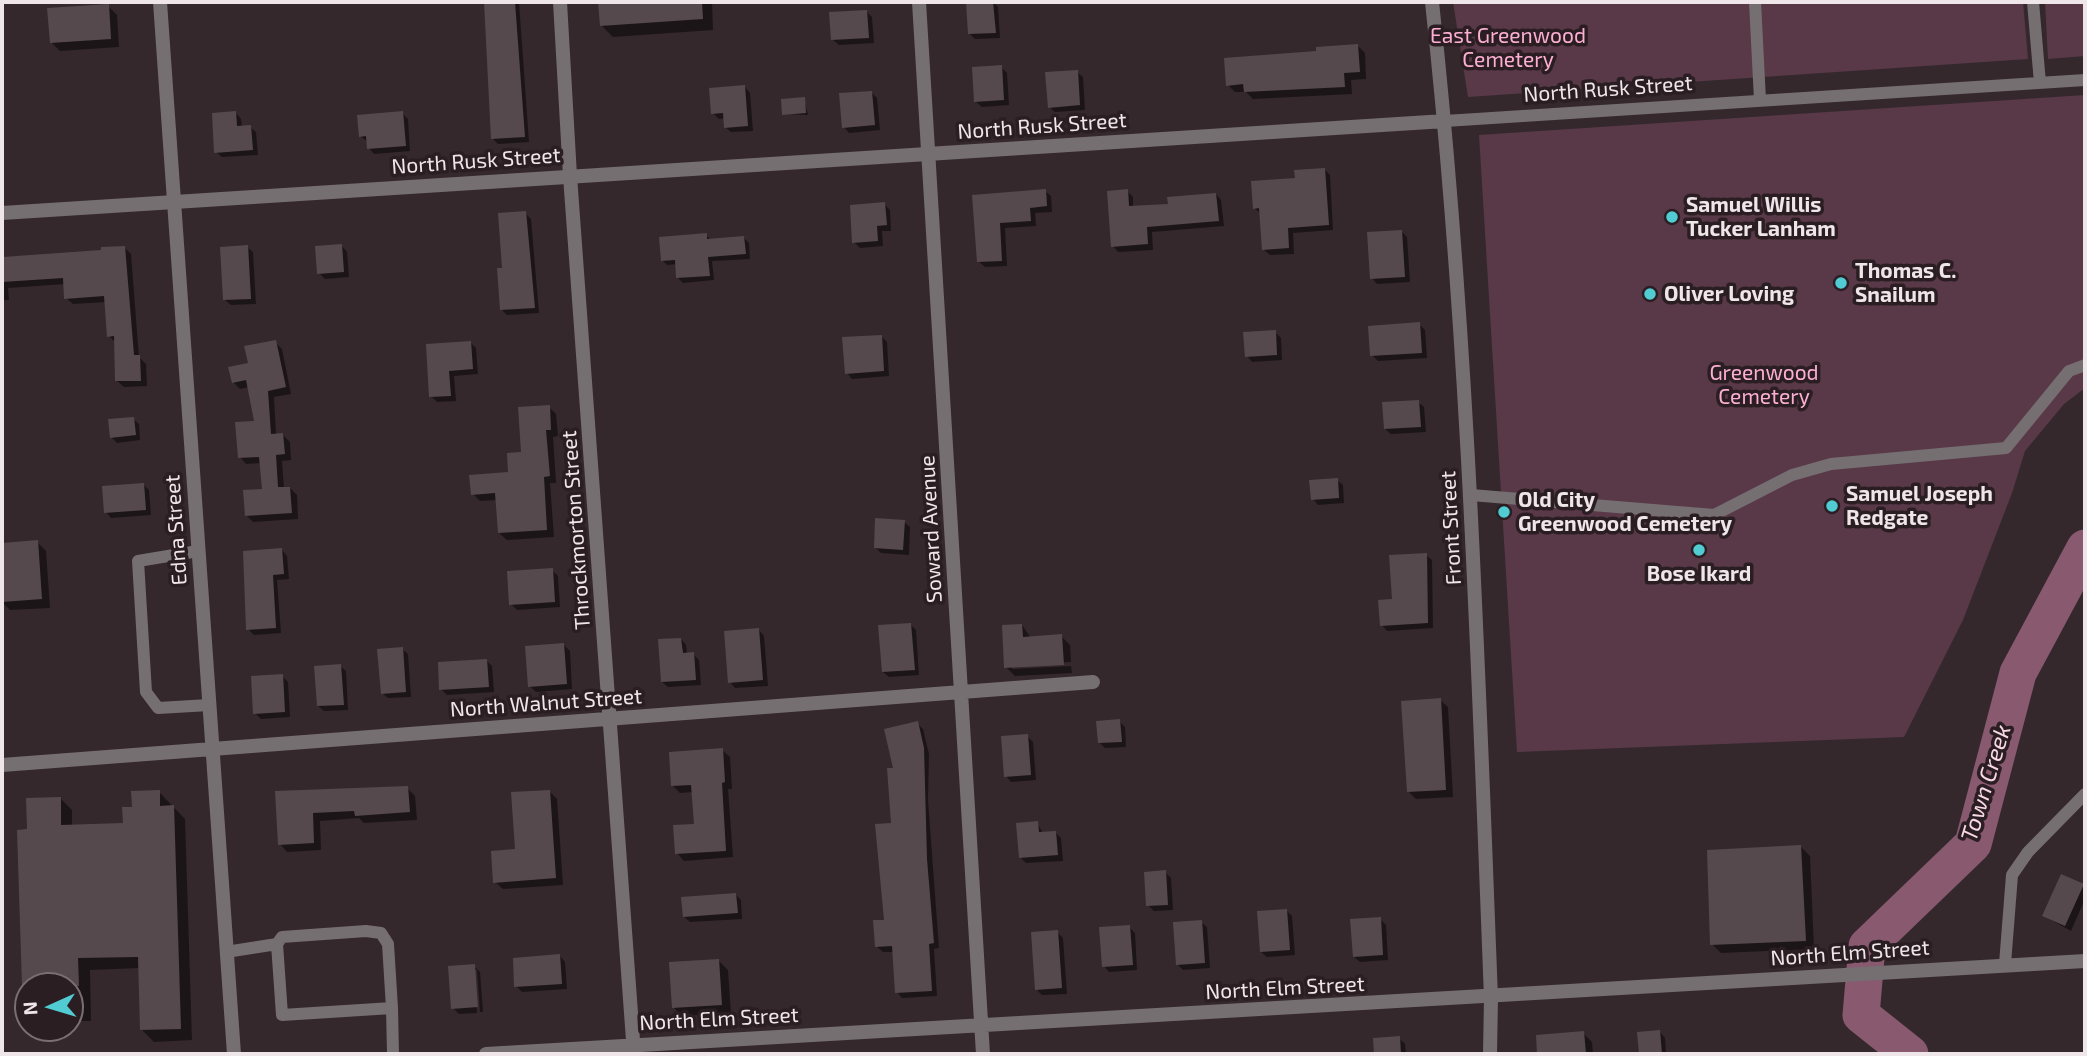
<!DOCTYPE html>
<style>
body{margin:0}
#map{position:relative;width:2087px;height:1056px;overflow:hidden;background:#34282d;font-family:"Exo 2",sans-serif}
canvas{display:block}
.frame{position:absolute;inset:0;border:4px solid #efe6ea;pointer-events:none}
.north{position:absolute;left:14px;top:972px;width:70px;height:70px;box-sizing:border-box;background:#2a1e23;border:2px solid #796e73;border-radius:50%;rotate:266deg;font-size:19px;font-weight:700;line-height:28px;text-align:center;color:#efe6ea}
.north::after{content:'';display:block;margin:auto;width:24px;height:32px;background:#51ccd3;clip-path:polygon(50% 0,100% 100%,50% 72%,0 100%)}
</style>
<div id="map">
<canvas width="2087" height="1056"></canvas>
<div class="frame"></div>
<div class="north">N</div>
</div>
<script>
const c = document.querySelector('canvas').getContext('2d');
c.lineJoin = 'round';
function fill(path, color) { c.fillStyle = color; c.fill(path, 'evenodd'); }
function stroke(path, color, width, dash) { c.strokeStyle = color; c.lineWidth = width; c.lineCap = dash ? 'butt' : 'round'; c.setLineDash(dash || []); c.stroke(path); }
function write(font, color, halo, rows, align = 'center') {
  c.font = font + ' "Exo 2",sans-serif'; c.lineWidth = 7; c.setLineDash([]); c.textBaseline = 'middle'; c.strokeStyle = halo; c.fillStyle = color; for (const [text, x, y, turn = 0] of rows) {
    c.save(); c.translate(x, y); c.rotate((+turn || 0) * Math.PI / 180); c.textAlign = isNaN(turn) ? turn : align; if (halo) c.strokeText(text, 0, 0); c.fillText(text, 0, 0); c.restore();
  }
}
fill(new Path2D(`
 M1453,2H2023L2028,59L1468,97Z
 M2045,2H2085V56L2048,59Z
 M2085,95V388L2064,404L2025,451L2012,493L1963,620L1904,737L1517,752L1479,135Z`), '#593948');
fill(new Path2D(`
 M485,2H519L529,142L498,144L493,139Z
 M600,2H712L713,30L613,37L601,25Z
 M993,2L998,7L1000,38L975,39L970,34L968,3Z
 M108,6L117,15L119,47L60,51L51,42Z
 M867,12L872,17L874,43L839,45L833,40Z
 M1357,45L1365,53L1366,79L1351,80L1352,94L1253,99L1246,92H1235L1228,85L1318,53Z
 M1001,67L1007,73L1009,105L982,107L976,102Z
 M1077,72L1083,77L1085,110L1055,112L1049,107Z
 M745,87L750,93L753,131L731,132L725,127V118L719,119L713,113Z
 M872,93L877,98L880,130L849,133L844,127Z
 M804,99L808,115L784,114Z
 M236,113L241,119L242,127H250L256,132L258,155L222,157L216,152Z
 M402,113L408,119L410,151L374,154L369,148L368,142L360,136Z
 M1324,169L1330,175L1333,230L1293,233L1294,254L1270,255L1264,250L1260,213L1254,208L1296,179Z
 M1045,191L1051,196L1052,212L1035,213L1036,226L1005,228L1007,266L985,267L979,262L974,196Z
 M1127,191L1133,197V208L1170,205L1216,194L1221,200L1224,226L1152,232L1153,250L1118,252L1113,246Z
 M884,204L890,210L891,231H882L883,246L860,248L854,242Z
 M525,213L531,219L539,313L507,315L501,309Z
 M1402,232L1407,237L1410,282L1377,284L1372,278Z
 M706,235L711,240L744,238L749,243L750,259L712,261L714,280L683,283L678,278L677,264L667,265L662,260Z
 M342,246L347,252L349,277L325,279L319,273Z
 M124,247L131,254L139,357L146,364L147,386L124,387L117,381L116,343L109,336L107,302L73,304L66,298L65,284L8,288L9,300H2V257L103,252Z
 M247,247L253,252L256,304L231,305L225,300Z
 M1419,324L1425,330L1427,358L1378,361L1372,355Z
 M1275,332L1281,338L1282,360L1252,362L1247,356Z
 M881,336L887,342L889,376L852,379L847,373Z
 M275,342L282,349L291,394L274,397L276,435H283L290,442L291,460L282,461L284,489L290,488L297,495L298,519L253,522L246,515L264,490L262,463L246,464L240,457L256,422L249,387L240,389L233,382Z
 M470,342L476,348L478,374L454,376L456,401L437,402L431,396L427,345Z
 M1418,402L1424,407L1426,432L1391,434L1385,429Z
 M549,407L556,414L558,436L553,437L556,483H550L554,537L507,540L499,533L497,500L480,501L473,494L510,473Z
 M133,419L139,424L140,440L117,443L111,437Z
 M1337,480L1343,485L1344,503L1318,505L1313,499Z
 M144,485L149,490L151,515L111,518L106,512Z
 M904,522L910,527L909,555L881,553L875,547Z
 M37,542L46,551L50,608L10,610L2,602V544Z
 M282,550L287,556L289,579L277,580L281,633L254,635L248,629Z
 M1426,555L1432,560L1433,628L1387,631L1382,625L1394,601Z
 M552,570L558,576L560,607L517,610L511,604Z
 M911,625L916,630L919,675L889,677L883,672Z
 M1022,625L1031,638L1061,636L1070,645L1071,662L1012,666V669L1071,666L1072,673L1015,676L1006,667Z
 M759,630L764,636L768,686L735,688L730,682Z
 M681,639L686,645L687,655L693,654L699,660L701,685L668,687L662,682Z
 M564,645L570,651L572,689L536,692L530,686Z
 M402,649L408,654L411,697L388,698L382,693Z
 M487,661L492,666L494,692L447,695L441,689Z
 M340,666L346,671L348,710L324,711L318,706Z
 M282,676L288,682L290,717L261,719L255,713Z
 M1440,700L1448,707L1453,797L1416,799L1409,792Z
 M1119,721L1125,727L1126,747L1105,748L1100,743Z
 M917,723L923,729L929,754L928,800L939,948L934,949L937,996L902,998L897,992L894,952H883L877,947L886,921L895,769Z
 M1027,736L1033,742L1036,780L1011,782L1006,776Z
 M722,750L730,757L732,789H728L733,857L684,861L677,853L696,825L693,792L680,793L673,786Z
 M407,788L415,796L417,820L364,823L359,818L320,821L321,850L287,852L280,844L277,792Z
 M549,791L557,799L563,885L503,889L495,882L517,851Z
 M159,792L185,819L192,1040L154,1042L142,1030L140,968L90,970L91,1021H70V986H28V1014L25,1010L19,831H29L60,798L72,810V827L125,825L134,809Z
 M1037,823L1043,833H1056L1061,838L1063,861L1026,863L1020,857Z
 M1801,847L1810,856L1814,949L1721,953L1712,944Z
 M1165,872L1171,878L1173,910L1154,911L1148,905Z
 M2083,886L2085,899L2071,931L2044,916Z
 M736,895L741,900L742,919L690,922L684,917Z
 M1286,910L1292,916L1295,955L1267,957L1261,952Z
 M1380,919L1386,925L1388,960L1360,962L1354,957Z
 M1201,922L1207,927L1210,968L1183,970L1177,964Z
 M1129,927L1135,933L1137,970L1109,972L1104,966Z
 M1057,932L1063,938L1067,994L1042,995L1037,990Z
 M560,956L565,962L567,989L522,992L516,986Z
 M719,961L728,970L731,1013L682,1016L673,1007Z
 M474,966L480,972L483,1012H480L477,970H474L477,1013L459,1014L453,1008Z
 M1660,1032L1665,1038L1666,1054H1640L1639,1034Z
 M1583,1033L1592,1042L1593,1054H1539L1538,1036Z
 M1399,1038L1405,1044L1406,1054H1376L1375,1040Z`), '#0007');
stroke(new Path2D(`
 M1910,1054L1861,1015L1867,946L1973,844L2018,673L2085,548`), '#88596f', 37);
fill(new Path2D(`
 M484,2H515L525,137L491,139Z
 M598,2H702L703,19L600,26Z
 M966,2H993L996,33L968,34Z
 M109,4L111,39L50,43L47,8Z
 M867,10L869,38L831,40L829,12Z
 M1358,44L1360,72L1344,73L1345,87L1244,92L1243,84L1226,86L1224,58L1316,51V47Z
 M1002,65L1004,100L974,102L972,67Z
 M1078,70L1080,105L1048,108L1045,72Z
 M745,85L748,126L724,128L723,113L711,114L709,88Z
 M872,91L875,125L842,128L839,93Z
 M805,97L806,113L782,115L781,99Z
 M236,111L237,126L251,125L253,150L214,153L212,113Z
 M403,111L406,146L367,149L366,136L359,137L357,115Z
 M1325,168L1329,225L1288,228L1289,248L1262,250L1259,208L1253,209L1251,181L1295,178L1294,170Z
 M1046,189L1047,206L1030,208L1031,221L1000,223L1002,261L977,262L972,195Z
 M1128,189L1129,206L1168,204L1167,197L1216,193L1219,221L1147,227L1148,244L1111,247L1107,191Z
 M885,202L887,225L877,226L878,241L852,243L850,205Z
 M526,211L535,308L500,310L497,268H502L498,213Z
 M1402,230L1405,277L1370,279L1367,232Z
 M707,233V239L744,236L746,254L708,257L710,276L676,278L675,260L661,261L659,237Z
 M342,244L344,272L317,274L315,246Z
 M248,245L251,299L223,300L220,247Z
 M125,246L134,355H140L141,381H115L114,336L107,337L104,296L64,299L63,278L2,282V257L101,250V247Z
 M1420,322L1422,353L1370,356L1368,326Z
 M1276,330L1277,355L1245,357L1243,332Z
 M882,335L884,371L845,374L842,337Z
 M276,340L286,387L268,391L271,434L283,433L285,454L276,455L278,487H290L292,513L245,516L243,490L262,489L259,457L238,458L235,422L254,421L246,380L232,383L228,367L248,363L244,346Z
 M471,341L473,369L449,371L451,396L429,397L426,344Z
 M1419,400L1421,427L1384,429L1382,402Z
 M550,405L551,430H546L550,476L544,477L547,530L498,533L495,493L471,495L469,475L508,472L507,453L521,452L518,407Z
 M134,417L136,435L110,438L108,419Z
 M1338,478L1339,498L1311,500L1309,480Z
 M144,483L146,510L104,513L102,486Z
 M875,518L905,520L903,550L874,548Z
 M38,540L42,599L2,602V543Z
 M282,548L284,574L273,575L276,628L246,630L243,551Z
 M1427,553L1428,623L1380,626L1378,600L1392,599L1389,555Z
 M553,568L555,602L509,605L507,571Z
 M911,623L915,670L882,672L878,625Z
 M1022,624L1023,637L1062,634L1064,665L1004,668L1002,625Z
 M759,628L763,680L728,683L724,631Z
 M681,638L683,653L694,652L696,680L661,682L658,639Z
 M564,643L567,684L528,687L525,646Z
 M403,647L406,692L381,694L377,649Z
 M487,659L489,687L439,690L438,662Z
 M341,664L344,705L317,706L314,666Z
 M283,674L285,712L253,714L251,676Z
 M1441,698L1446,790L1407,792L1401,701Z
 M1120,719L1122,742L1098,743L1096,721Z
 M918,721L924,748L927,859L934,943L929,944L932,991L895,993L892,946L875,947L873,920H884L875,824L891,823L887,768H893L884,729Z
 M1028,734L1031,775L1004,777L1001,736Z
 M723,748L725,782L722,783L726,851L675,854L673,825L694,824L691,785L671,786L669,752Z
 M408,786L410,812L355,816L354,811L313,813L314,843L278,845L275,791Z
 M160,790V806L174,805L181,1029L140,1030L138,957L78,958L79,986H22L17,830L27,829L26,798L61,797V825L123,823L122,807H132L131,791Z
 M550,790L556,878L493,883L491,851L515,849L511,792Z
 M1038,821L1039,832L1056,831L1058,855L1019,858L1016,823Z
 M1801,845L1806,941L1710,945L1707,850Z
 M1166,870L1168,905L1146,906L1144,872Z
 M2061,874L2084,884L2065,926L2042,916Z
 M736,893L738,913L683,917L681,897Z
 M1287,909L1290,950L1260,952L1257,911Z
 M1381,917L1383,955L1353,957L1350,919Z
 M1202,920L1205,963L1176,965L1173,922Z
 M1130,925L1133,965L1102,967L1099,927Z
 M1058,930L1062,988L1035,990L1031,932Z
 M560,954L562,984L514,987L513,958Z
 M719,959L722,1005L672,1008L669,962Z
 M475,964L478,1007L451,1009L448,966Z
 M1660,1030L1662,1054H1639L1637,1032Z
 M1584,1031L1586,1054H1537L1536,1035Z
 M1400,1036L1401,1054H1374L1373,1038Z`), '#56494e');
stroke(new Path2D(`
 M1755,2L1760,100
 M2033,2L2040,83
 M1445,121L2085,80
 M1471,495L1714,515L1792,475L1831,464L2006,448L2069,371L2085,365
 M198,551L138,561L146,692L158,708L209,705
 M226,952L277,944L282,937L366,931L381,933L388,944L392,1008L282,1015L277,944
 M2005,964L2012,875L2028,852L2085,794
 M392,1008L393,1054`), '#766f72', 12);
stroke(new Path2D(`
 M160,2L234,1054
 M560,2L570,176L634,1054
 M919,2L983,1054
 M2,765L1093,682
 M486,1054L2085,961`), '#766f72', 14);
stroke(new Path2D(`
 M1432,2C1468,333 1478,665 1491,998L1490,1054
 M2,213L1445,121`), '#766f72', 14);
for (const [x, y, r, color] of [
 [1672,217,7,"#51ccd3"],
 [1841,283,7,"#51ccd3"],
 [1650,294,7,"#51ccd3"],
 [1832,506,7,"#51ccd3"],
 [1504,512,7,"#51ccd3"],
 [1699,550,7,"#51ccd3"]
]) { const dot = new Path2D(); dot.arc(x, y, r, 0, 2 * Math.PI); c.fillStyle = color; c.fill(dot); stroke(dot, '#2a1e23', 2.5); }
write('21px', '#fcafd2', '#2a1e23', [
 ["East Greenwood",1508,36],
 ["Cemetery",1508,60],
 ["Greenwood",1764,373],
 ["Cemetery",1764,397]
]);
write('21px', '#efe6ea', '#2a1e23', [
 ["North Rusk Street",1608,89,-4],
 ["North Rusk Street",1042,126,-4],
 ["North Rusk Street",476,161,-4],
 ["Front Street",1451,528,-93],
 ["Soward Avenue",931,529,-93],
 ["Edna Street",176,530,-94],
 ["Throckmorton Street",576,530,-94],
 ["North Walnut Street",546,703,-4],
 ["North Elm Street",1850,953,-4],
 ["North Elm Street",1285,988,-3],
 ["North Elm Street",719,1019,-3]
]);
write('bold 21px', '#efe6ea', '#2a1e23', [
 ["Samuel Willis",1686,205],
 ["Tucker Lanham",1686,229],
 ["Thomas C.",1855,271],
 ["Snailum",1855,295],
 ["Oliver Loving",1664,294],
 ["Samuel Joseph",1846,494],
 ["Redgate",1846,518],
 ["Old City",1518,500],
 ["Greenwood Cemetery",1518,524],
 ["Bose Ikard",1699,574,"center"]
], 'left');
write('italic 23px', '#f8d8e5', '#2a1e23', [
 ["Town Creek",1986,783,-73]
]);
</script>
